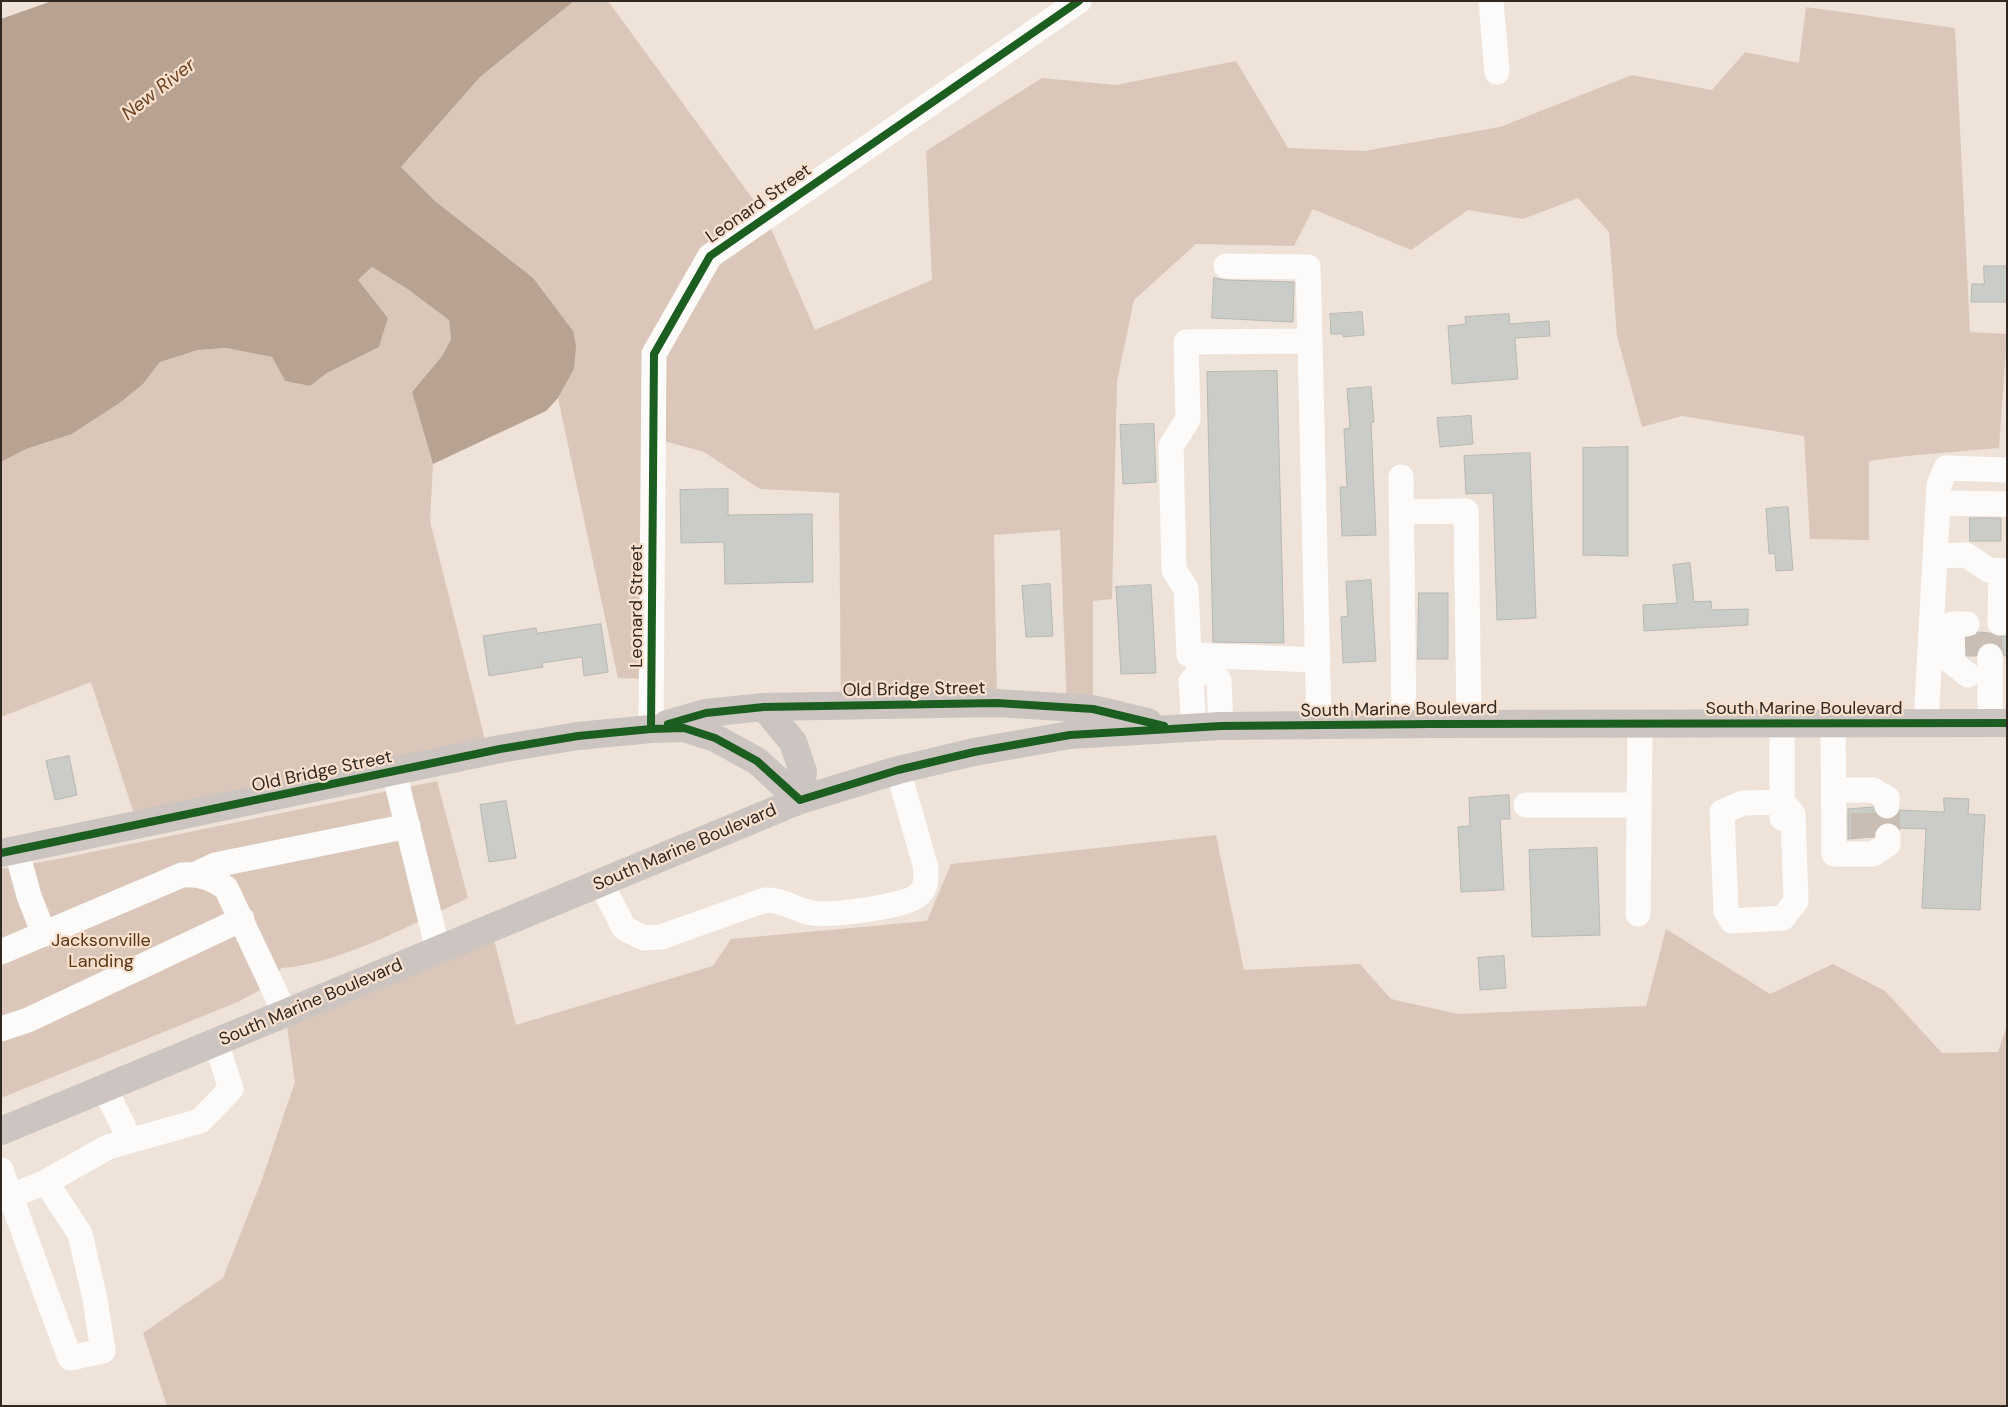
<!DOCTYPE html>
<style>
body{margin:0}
#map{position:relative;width:2008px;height:1407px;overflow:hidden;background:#efe2d9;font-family:"DM Sans",sans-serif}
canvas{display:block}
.frame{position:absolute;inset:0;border:2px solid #302821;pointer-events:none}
</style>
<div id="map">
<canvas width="2008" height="1407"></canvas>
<div class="frame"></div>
</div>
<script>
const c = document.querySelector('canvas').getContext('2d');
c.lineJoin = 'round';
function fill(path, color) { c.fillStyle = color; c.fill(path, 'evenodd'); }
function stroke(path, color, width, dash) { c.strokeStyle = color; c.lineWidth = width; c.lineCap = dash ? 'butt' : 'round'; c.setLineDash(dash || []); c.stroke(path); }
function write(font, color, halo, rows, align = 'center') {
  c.font = font + ' "DM Sans",sans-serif'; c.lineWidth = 4.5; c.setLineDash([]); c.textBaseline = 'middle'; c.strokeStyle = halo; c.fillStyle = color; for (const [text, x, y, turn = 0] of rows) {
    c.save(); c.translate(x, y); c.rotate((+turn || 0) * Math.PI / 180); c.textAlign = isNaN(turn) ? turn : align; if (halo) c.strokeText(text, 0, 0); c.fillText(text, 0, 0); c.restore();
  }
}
fill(new Path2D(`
 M574,1H608L766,217L815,330L932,280L926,151L1042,78L1116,85L1236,61L1288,148L1364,151L1500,127L1632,75L1712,90L1745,52L1799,63L1806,7L1955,28L1970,332L2007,334L1999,448L1906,456L1869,461V540L1810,539L1804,436L1682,416L1642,427L1617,336L1609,232L1578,198L1523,219L1468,210L1411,250L1313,209L1294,246L1196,244L1134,300L1117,381L1112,599L1093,601V709L1067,708L1060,530L994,535L997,703L841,707L839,493L760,489L704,452L653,438L651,679L618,678L558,398L574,369L436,202L401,167L480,77Z
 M372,267L409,290L449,319L451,339L442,356L412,392L433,464L430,521L488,752L138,826L91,682L1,717V462L26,449L72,434L121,402L143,384L160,362L198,350L226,348L272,357L285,381L310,386L327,373L379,347L388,318L358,280Z
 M437,781L468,898C416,922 338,965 281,968L269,985L240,1001L1,1098V869L63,858Z
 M1216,835L1244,970L1360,964L1391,999L1458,1014L1646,1006L1666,929L1770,994L1833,964L1885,991L1942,1053L1998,1052L2007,1025V1406H167L143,1333L223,1278L261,1182L295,1082L285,1013L491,928L516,1025L713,966L731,939L927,921L951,864Z`), '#dac7b9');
fill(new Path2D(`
 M52,1H574L480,77L401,167L436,202L533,278L573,331L576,346L574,369L558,398L546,411L433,464L412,392L442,356L451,339L449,320L409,290L372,267L358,280L388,318L379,347L327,373L310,386L285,381L272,357L226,348L198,350L160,362L143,384L121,402L72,434L26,449L1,462V19Z`), '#b8a292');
const building = new Path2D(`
 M1984,266H2007V302H1971L1972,284H1984Z
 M1214,278L1226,280L1294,282L1293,322L1212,318Z
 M1362,312L1364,335L1343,337V334H1331L1330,314Z
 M1509,314L1510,324L1549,321L1550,336L1515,338L1518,379L1452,384L1448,326L1466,324L1465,317Z
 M1277,371L1284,643L1213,642L1207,372Z
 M1371,387L1374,422H1371L1376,535L1342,536L1340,487H1347L1344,429L1350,428L1347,389Z
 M1471,416L1473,444L1440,447L1437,418Z
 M1154,424L1156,482L1123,484L1120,425Z
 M1628,447V556L1583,555V448Z
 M1530,453L1536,618L1497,620L1493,493L1466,494L1464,456Z
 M728,489V515L812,514L813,582L725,584L724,542L681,543L680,490Z
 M1788,507L1793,570L1776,571L1775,553L1769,554L1766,509Z
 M1970,518H2001V541H1970Z
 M1690,563L1694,602L1711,601L1712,610L1748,609V625L1644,631L1643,605L1677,603L1673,565Z
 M1371,580L1376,661L1343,663L1341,617L1348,616L1346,582Z
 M1050,584L1053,636L1026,637L1022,586Z
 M1151,585L1156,673L1121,674L1116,587Z
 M1419,593H1448V659H1418Z
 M601,624L608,672L584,676L582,657L542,663L543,667L489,676L483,636L536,628L537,633Z
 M1978,632L1990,633L1999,637L2007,636V656H2004L2003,649L1998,644L1990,642L1982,644L1977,649L1976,656H1967V638L1974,637Z
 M69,756L77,795L55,800L46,761Z
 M1509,795L1510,819H1500L1504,890L1461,892L1458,827L1470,826L1469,798Z
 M1944,798L1969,799L1968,814L1985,815L1980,910L1922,908L1926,829L1899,828L1895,823L1888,822L1881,823L1876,828L1873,837L1848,839V809L1873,807L1874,813L1879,818L1887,820L1895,818L1900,810L1944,812Z
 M506,801L516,858L489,862L480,805Z
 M1597,848L1600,935L1532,937L1529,850Z
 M1504,956L1506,988L1480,990L1478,958Z`);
fill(building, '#caccc8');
stroke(building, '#b7b8b4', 1);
stroke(new Path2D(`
 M1990,633V656
 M1967,656V635
 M1887,806L1888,836
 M1863,838V807`), '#c9bdb4', 25, [25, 12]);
stroke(new Path2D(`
 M1491,1L1497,72
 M1226,266L1308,267L1310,341
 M1401,477L1404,724
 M1938,503L2007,504
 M1402,512L1466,511L1469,724
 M1935,556L1966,555L1989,570L2007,571
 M2000,623L2001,571
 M1967,624H1952L1953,663L1968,675
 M1205,655V665L1219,680L1221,726
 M1318,660L1189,655L1186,589L1174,570L1171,446L1188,419L1186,342L1310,341L1319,726
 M1926,723L1939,485L1946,468L2007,470
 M1990,723V656
 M1833,724L1834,854H1873L1888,844V836
 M1194,727L1191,682L1205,665
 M651,729L654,354L710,256L1079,1
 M394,772L438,950
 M1834,790H1873L1887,798V806
 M1782,802L1793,814L1796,901L1783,918L1732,921L1726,911L1722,812L1743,803Z
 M1526,805H1639
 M1782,818V724
 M17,852L29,896L44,934
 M196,874L215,865L408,826
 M601,883L624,928L643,938L661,937L765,900C781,899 796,910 812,913C831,916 903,907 917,896C927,889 926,878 926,868L898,770
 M1638,914L1640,724
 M1,952L182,875C200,874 212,878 226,888L285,1013
 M1,1029L28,1020L242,919
 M104,1088L123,1125L129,1141
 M1,1170C24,1232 46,1295 70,1358L103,1351L95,1299L80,1234L46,1182L1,1200
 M46,1182L108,1147L200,1121L231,1089L216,1042`), '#fdfbf9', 25);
stroke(new Path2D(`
 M764,707L793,742L803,772L800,800
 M667,724L706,713L764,707L997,703L1093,709L1148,722
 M1,853L500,749L578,736L651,729L684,728L715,738L757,761L800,800
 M1,1131L800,800L898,770L974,752L1070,735L1221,726L1432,724L2007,723`), '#cbc4c0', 28);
stroke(new Path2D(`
 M668,724L706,713L764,707L997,703L1093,709L1164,726
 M651,729L654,354L710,256L1079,1
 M1,853L500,749L578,736L651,729L684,728L715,738L757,761L800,800L898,770L974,752L1070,735L1221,726L1432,724L2007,723`), '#1b5e20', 8);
write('18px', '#302821', '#f9e1cf', [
 ["Leonard Street",759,204,-35],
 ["Leonard Street",637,606,-90],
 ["Old Bridge Street",914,690,-1],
 ["South Marine Boulevard",1804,709],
 ["South Marine Boulevard",1399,710,-1],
 ["Old Bridge Street",322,772,-12],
 ["South Marine Boulevard",685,848,-23],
 ["South Marine Boulevard",311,1003,-23]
]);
write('18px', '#5b3613', '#f9e1cf', [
 ["Jacksonville",101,941],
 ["Landing",101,962]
]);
write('italic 19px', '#6a4322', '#f9e1cf', [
 ["New River",159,90,-38]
]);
</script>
